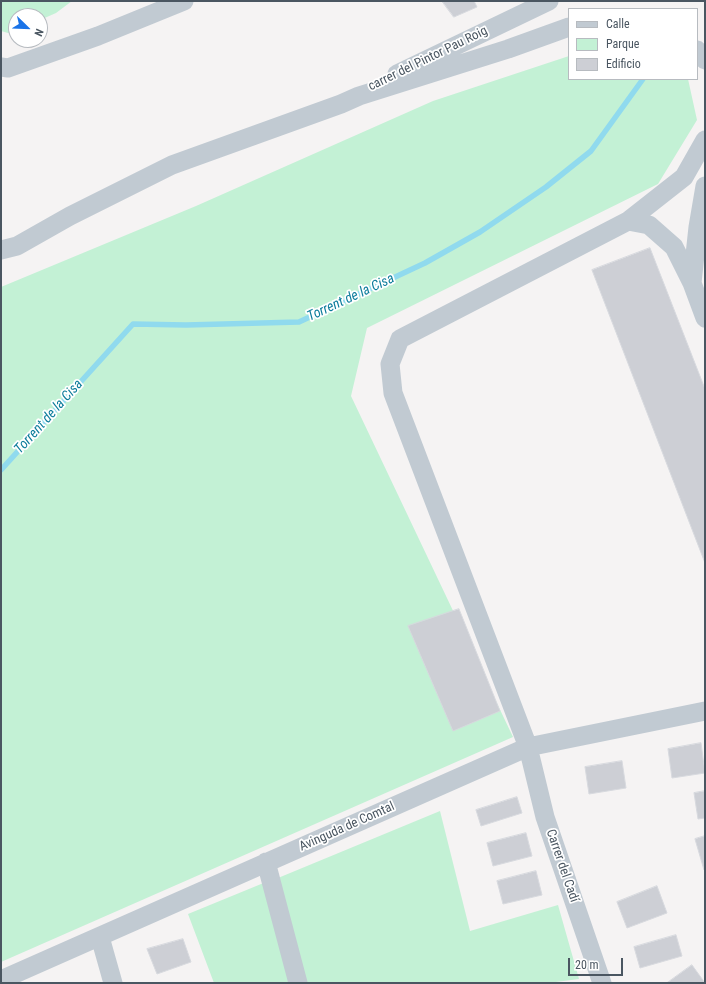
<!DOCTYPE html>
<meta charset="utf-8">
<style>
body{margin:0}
#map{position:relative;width:706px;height:984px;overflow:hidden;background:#f5f3f3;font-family:"Roboto Condensed",sans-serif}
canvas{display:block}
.frame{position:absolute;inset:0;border:2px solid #4a5661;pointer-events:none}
.legend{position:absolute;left:568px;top:8px;width:130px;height:72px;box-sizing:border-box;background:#fff;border:1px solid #b7bbc0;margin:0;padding:5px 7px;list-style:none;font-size:12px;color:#4a5661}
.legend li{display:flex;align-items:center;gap:8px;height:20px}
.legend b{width:20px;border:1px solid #b7bbc0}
.north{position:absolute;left:8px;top:8px;width:40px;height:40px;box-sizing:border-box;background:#fff;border:1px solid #b7bbc0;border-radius:50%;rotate:113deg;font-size:11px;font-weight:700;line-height:16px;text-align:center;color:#4a5661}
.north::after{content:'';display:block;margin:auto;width:14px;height:18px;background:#1a73e8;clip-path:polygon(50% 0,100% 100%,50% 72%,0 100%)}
.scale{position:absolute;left:568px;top:958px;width:55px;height:18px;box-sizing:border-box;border:2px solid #4a5661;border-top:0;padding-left:5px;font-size:12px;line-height:14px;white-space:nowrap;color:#4a5661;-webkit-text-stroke:3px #fff;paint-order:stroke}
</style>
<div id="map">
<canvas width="706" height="984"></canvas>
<div class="frame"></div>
<ul class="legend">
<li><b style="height:5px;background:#c1cad2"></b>Calle</li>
<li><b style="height:11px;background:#c3f1d5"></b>Parque</li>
<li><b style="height:11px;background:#cdcfd5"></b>Edificio</li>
</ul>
<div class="north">N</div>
<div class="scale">20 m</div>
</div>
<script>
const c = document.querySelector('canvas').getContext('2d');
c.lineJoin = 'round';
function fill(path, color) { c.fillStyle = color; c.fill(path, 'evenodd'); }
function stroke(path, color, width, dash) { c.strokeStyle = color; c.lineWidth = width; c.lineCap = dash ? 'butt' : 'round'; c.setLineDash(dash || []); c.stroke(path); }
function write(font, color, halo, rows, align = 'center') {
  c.font = font + ' "Roboto Condensed",sans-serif'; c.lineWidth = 3.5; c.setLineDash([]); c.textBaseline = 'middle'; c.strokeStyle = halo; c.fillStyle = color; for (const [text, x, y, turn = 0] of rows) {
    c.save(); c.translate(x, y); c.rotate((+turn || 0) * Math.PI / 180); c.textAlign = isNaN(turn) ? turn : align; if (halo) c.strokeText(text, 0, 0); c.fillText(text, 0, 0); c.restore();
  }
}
fill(new Path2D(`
 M1,1H72L56,13L40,20V16H16V30L8,33L1,31Z
 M569,56V79H688L697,120L658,184L367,328L351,396L513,737L1,962V287L196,206L433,101Z
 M440,811L470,931L558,905L579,979L548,983H307L278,878Z
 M266,882L291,983H214L188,914Z`), '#c3f1d5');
stroke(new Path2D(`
 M1,470L133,324L186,325L299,322L425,263L480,232L546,187L591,151L643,79`), '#90daee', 5.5);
const building = new Path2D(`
 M442,1H474L477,7L454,17Z
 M650,248L705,389V563L592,270Z
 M459,609L500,711L453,731L408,626Z
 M701,743L705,773L672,778L668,749Z
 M622,761L626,788L589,794L585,767Z
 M705,791V818L698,819L694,793Z
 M517,797L522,813L481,826L476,810Z
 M526,833L532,856L493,866L487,843Z
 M705,836V870H704L695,839Z
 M536,871L542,895L503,904L497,881Z
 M657,886L667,913L627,928L617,902Z
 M676,935L682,956L640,968L634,947Z
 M183,939L191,962L157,974L147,949Z
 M692,965L705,983H667Z`);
fill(building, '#cdcfd5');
stroke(building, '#d7d9de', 1);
stroke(new Path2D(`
 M697,50L705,60
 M1,67L8,68L98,36L184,1
 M397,74L549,1
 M628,221L684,177L705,140
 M1,250L17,246L70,216L172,165L341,104L359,96L508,49L569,27
 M692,283L698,227L705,186
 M266,862L298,983
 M100,937L113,983
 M1,980L528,747L705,711
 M602,983L545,817L528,747L393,393L390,364L400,339L628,221L649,225L674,247L692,283L705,318`), '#c1cad2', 19);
write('13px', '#4a5661', '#fff', [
 ["carrer del Pintor Pau Roig",428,59,-26],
 ["Avinguda de Comtal",347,827,-24],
 ["Carrer del Cadí",562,866,71]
]);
write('italic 14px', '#0c7c9b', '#fff', [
 ["Torrent de la Cisa",351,298,-25],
 ["Torrent de la Cisa",49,417,-48]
]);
</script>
